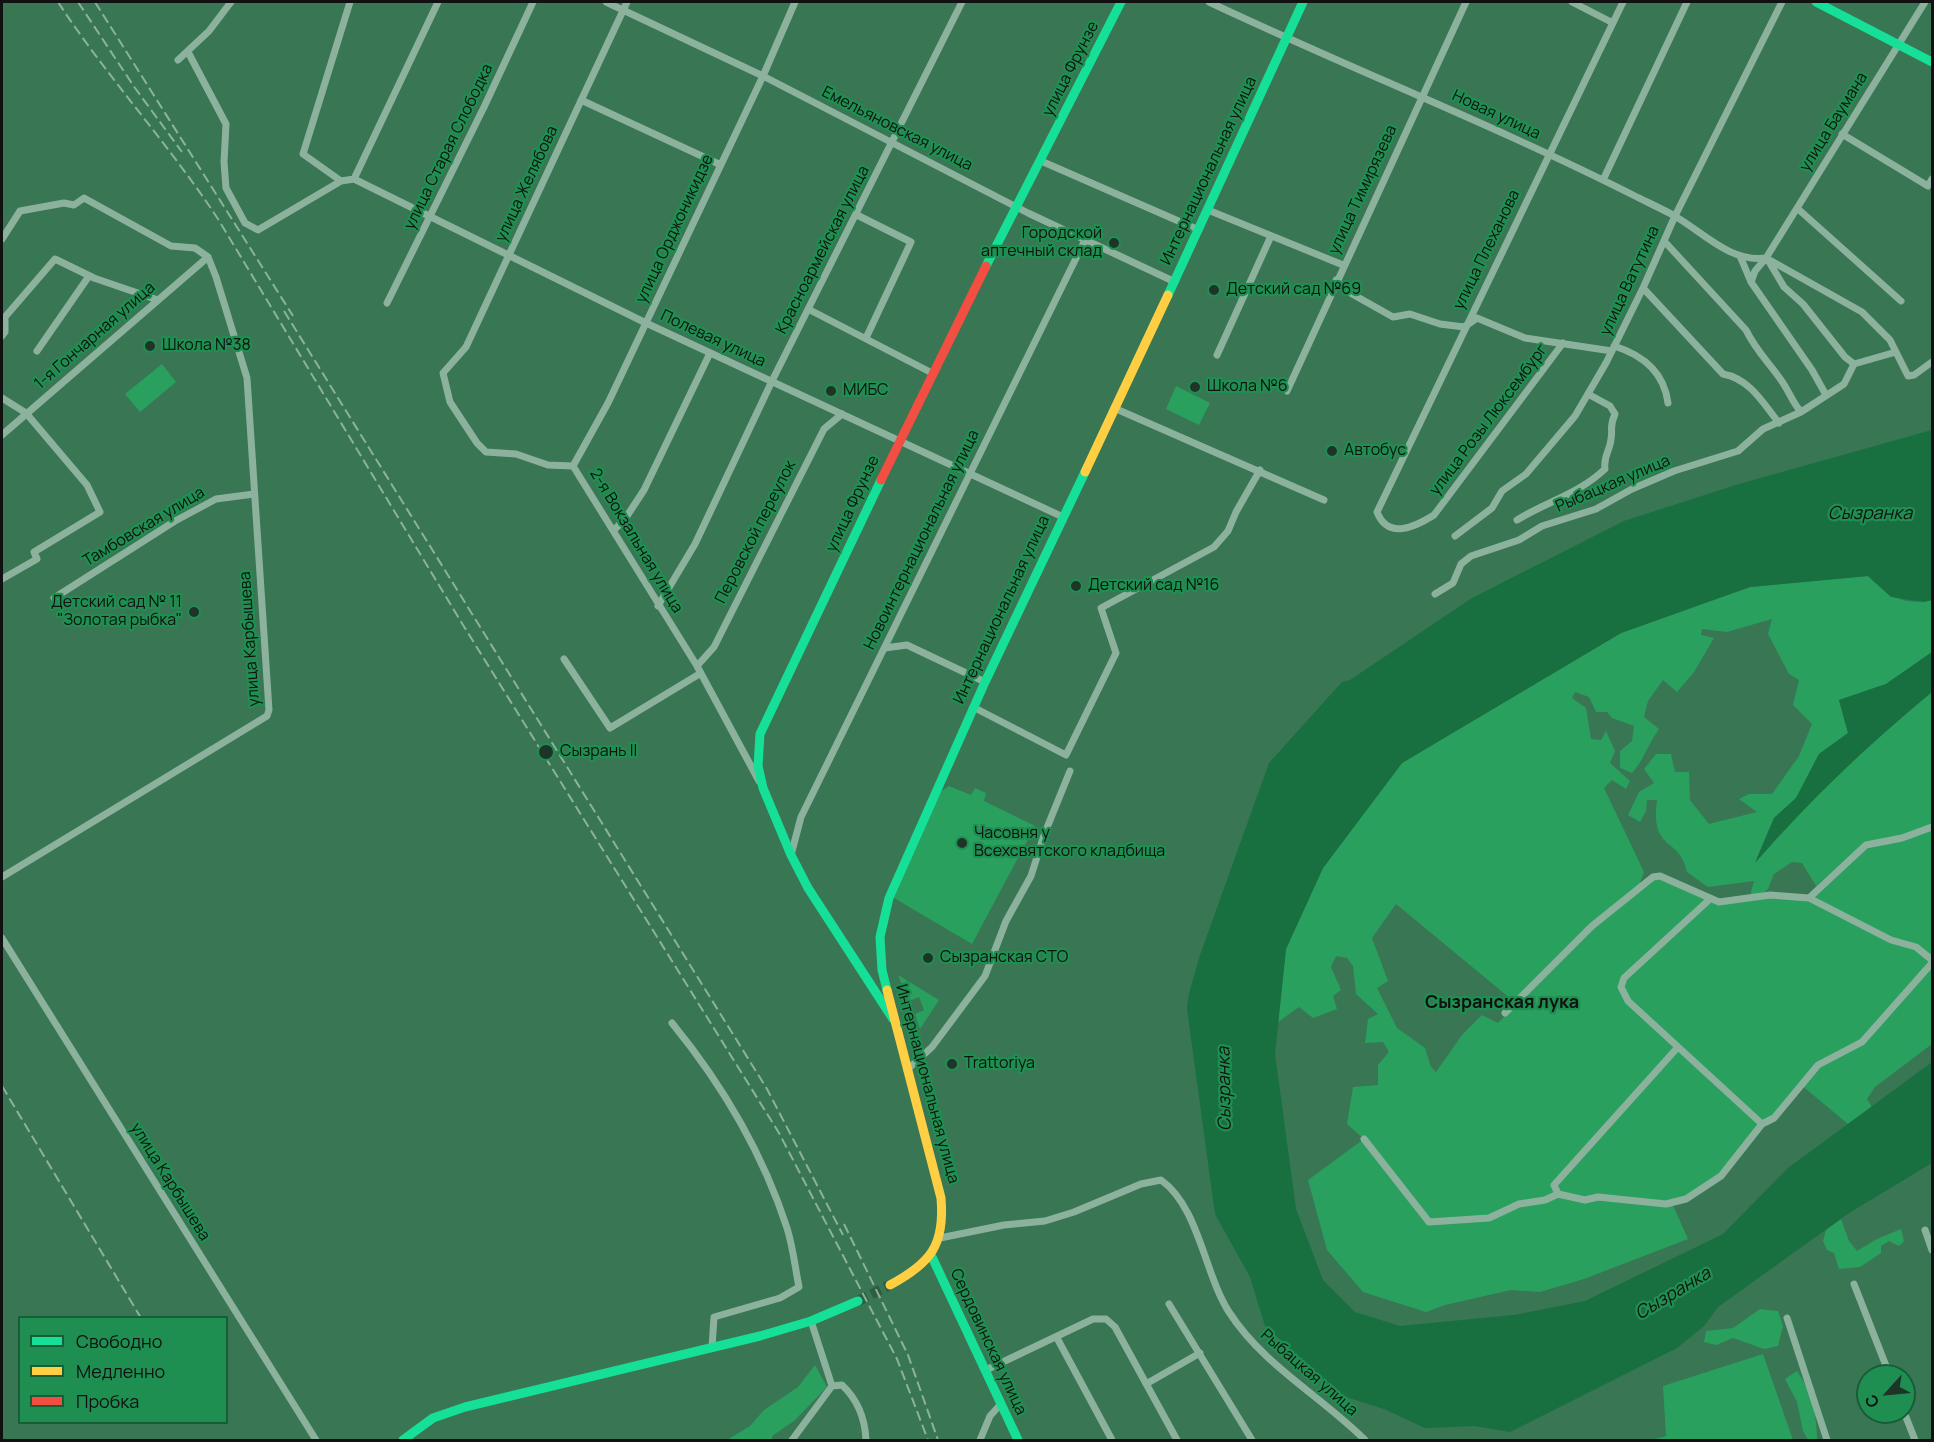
<!DOCTYPE html>
<meta charset="utf-8">
<style>
body{margin:0}
#map{position:relative;width:1934px;height:1442px;overflow:hidden;background:#387654;font-family:Manrope,sans-serif}
canvas{display:block}
.frame{position:absolute;inset:0;border:3px solid #111;pointer-events:none}
.legend{position:absolute;left:18px;top:1316px;width:210px;height:108px;box-sizing:border-box;background:#1f8f51;border:2px solid #195d37;margin:0;padding:8px 10px;list-style:none;font-size:18px;color:#111}
.legend li{display:flex;align-items:center;gap:12px;height:30px}
.legend b{width:30px;border:2px solid #195d37}
.north{position:absolute;left:1856px;top:1364px;width:60px;height:60px;box-sizing:border-box;background:#1f8f51;border:2px solid #195d37;border-radius:50%;rotate:243deg;font-size:16px;font-weight:700;line-height:24px;text-align:center;color:#111}
.north::after{content:'';display:block;margin:auto;width:21px;height:27px;background:#1f3428;clip-path:polygon(50% 0,100% 100%,50% 72%,0 100%)}
</style>
<div id="map">
<canvas width="1934" height="1442"></canvas>
<div class="frame"></div>
<ul class="legend">
<li><b style="height:8px;background:#16e098"></b>Свободно</li>
<li><b style="height:8px;background:#ffcf43"></b>Медленно</li>
<li><b style="height:8px;background:#f24e42"></b>Пробка</li>
</ul>
<div class="north">С</div>
</div>
<script>
const c = document.querySelector('canvas').getContext('2d');
c.lineJoin = 'round';
function fill(path, color) { c.fillStyle = color; c.fill(path, 'evenodd'); }
function stroke(path, color, width, dash) { c.strokeStyle = color; c.lineWidth = width; c.lineCap = dash ? 'butt' : 'round'; c.setLineDash(dash || []); c.stroke(path); }
function write(font, color, halo, rows, align = 'center') {
  c.font = font + ' Manrope,sans-serif'; c.lineWidth = 4.5; c.setLineDash([]); c.textBaseline = 'middle'; c.strokeStyle = halo; c.fillStyle = color; for (const [text, x, y, turn = 0] of rows) {
    c.save(); c.translate(x, y); c.rotate((+turn || 0) * Math.PI / 180); c.textAlign = isNaN(turn) ? turn : align; if (halo) c.strokeText(text, 0, 0); c.fillText(text, 0, 0); c.restore();
  }
}
fill(new Path2D(`
 M162,364L176,382L140,412L125,394Z
 M1176,386L1210,403L1199,425L1166,409Z
 M1868,576C1889,596 1902,606 1932,600V652L1886,684L1839,700L1848,733L1819,754L1796,798L1774,818L1756,860L1791,821L1877,737L1932,692V1044L1875,1087L1867,1099L1872,1107L1848,1124L1800,1084L1774,1118L1762,1124L1720,1176L1705,1188L1672,1203L1688,1239L1584,1279L1540,1292L1511,1290L1445,1305L1426,1312L1363,1292L1327,1250L1308,1180L1364,1139L1347,1124L1353,1087L1378,1085V1065L1389,1052L1383,1042L1365,1043L1368,1019L1378,1014L1356,994L1353,966L1347,958L1336,956L1331,967L1341,990L1333,996L1337,1009L1313,1018L1299,1007L1278,1022L1286,949L1323,868L1402,763L1621,633L1750,587ZM1772,619L1768,634L1789,674L1799,680L1793,705L1812,724L1799,756L1772,794H1749L1739,799L1757,812L1709,824L1690,800L1689,772H1675L1671,754H1656L1644,769L1654,783L1639,792L1628,815L1640,822L1646,811L1647,800H1657C1650,853 1680,836 1687,872L1708,887L1754,881L1750,896L1714,901L1653,877L1639,886L1644,872L1604,788L1612,780L1626,789L1630,781L1610,763L1615,751L1606,731L1601,740L1591,739L1586,708L1572,698L1575,692L1589,697L1596,712H1607L1612,718L1634,726L1632,741L1620,751V768L1632,773C1644,760 1648,744 1659,729L1644,717L1648,701L1663,680L1677,692L1694,672L1714,638L1701,635L1702,629L1727,632ZM1792,862L1802,863L1816,886L1840,865L1809,898L1760,896L1768,889L1774,874ZM1396,904L1517,1004L1498,1023L1482,1015L1462,1035L1436,1072L1431,1067L1425,1048L1397,1028L1377,988L1388,981L1372,938Z
 M949,786L971,795L975,788L986,793L984,801L1035,826L972,944L894,898L939,793Z
 M898,975L939,1000L920,1029L915,1014L924,1010L919,997L909,1001Z
 M1841,1219L1849,1241L1857,1251L1877,1239L1901,1229L1904,1241L1899,1246L1889,1241L1881,1246V1253L1860,1267L1839,1269L1834,1253L1827,1250L1823,1241L1826,1230Z
 M1760,1309L1778,1311L1783,1326L1778,1346L1764,1349L1733,1338L1716,1345L1704,1342L1706,1331L1733,1328Z
 M1763,1354L1793,1440H1652L1666,1436L1663,1386Z
 M815,1365L827,1387L794,1421L772,1436V1440H727L750,1426L764,1410L798,1387Z
 M1797,1371C1812,1392 1817,1416 1817,1440H1808L1803,1431L1797,1402L1785,1379Z`), '#2aa05e');
fill(new Path2D(`
 M1932,430V600L1924,602L1891,597L1868,576L1750,587L1621,633L1402,763L1323,868L1286,949L1275,1054L1296,1209L1323,1280L1355,1312L1400,1326L1514,1315L1585,1301L1723,1234L1788,1168L1932,1062V1163L1849,1213L1718,1307L1704,1326L1677,1348L1510,1432L1474,1426L1425,1428L1384,1409L1349,1398L1331,1387L1265,1326L1250,1277L1215,1214L1187,1009C1188,991 1195,975 1199,958L1269,763L1342,682L1350,680L1472,598L1624,521L1739,484Z
 M1932,652V692C1869,744 1809,801 1755,863L1774,818L1796,798L1819,754L1848,733L1839,700L1886,684Z`), '#186f3f');
stroke(new Path2D(`
 M858,1301L890,1285`), '#2e5d43', 10, [10, 5]);
stroke(new Path2D(`
 M606,2L763,76L1028,213L1175,282
 M627,2L466,347L443,373L450,402L477,443L486,452L516,454L548,465L573,466L697,666L759,781
 M1209,2C1351,69 1497,126 1637,197C1649,203 1662,209 1673,215C1703,232 1730,263 1766,258
 M1572,2L1613,23
 M188,52L226,124L224,162L226,188L245,223L258,230L341,181L354,179
 M178,60L209,31L231,2
 M581,100L721,165
 M1842,134L1928,186L1932,179
 M1041,161L1199,230
 M354,179L646,323L1063,517
 M354,179L438,2
 M1603,180L1687,2
 M341,181L303,154L350,2
 M1797,208L1901,301
 M1208,210L1343,265
 M857,215L911,242L866,338
 M2,239L20,211L64,203L74,205L84,198L171,246L195,248L208,257
 M1665,242L1746,330C1755,349 1769,363 1781,380C1789,391 1792,402 1801,412
 M1740,256L1751,282
 M1766,258L1862,312L1890,340L1908,376L1914,375L1932,362
 M1768,260L1784,287L1803,304L1845,357L1854,364
 M1336,280L1345,290L1393,317L1410,314L1440,324L1464,327L1477,318L1525,338L1612,351
 M1643,288L1723,374C1750,379 1763,403 1779,423
 M387,303L484,107L533,2
 M808,309L932,373
 M2,336L5,332V317L55,259L94,278L158,300
 M1563,343L1434,515C1415,527 1388,540 1377,512L1623,2
 M1614,346C1643,355 1664,372 1668,403
 M37,351L89,276
 M1217,355L1271,236
 M1287,391L1466,2
 M1826,395L1812,370L1751,282L1755,271L1766,258L1925,2
 M2,398L26,413L87,485L100,512L34,552L37,559L2,579
 M1114,408L1324,500
 M2,435L208,257
 M573,466L608,403L763,76L795,2
 M1517,520C1548,501 1577,495 1605,469C1603,456 1610,451 1611,439C1613,428 1609,427 1615,414L1610,406L1588,394
 M614,530L625,519L644,490L710,353
 M1455,536L1492,508L1502,491L1526,474L1575,416L1606,363L1643,288L1675,216L1782,2
 M1435,594L1453,583L1461,564L1471,556L1519,540L1542,526L1596,509L1632,489L1674,471L1738,451L1763,429L1801,412L1844,384L1854,364L1896,352
 M54,598L175,521L216,499L254,494
 M658,606L695,544L772,381L962,2
 M885,648L907,645L985,682
 M564,659L610,728L701,673
 M697,666L714,647L824,429L842,414
 M973,707L1066,755L1116,653L1101,608L1214,547L1228,531L1236,512L1260,470
 M791,855L801,817L1085,240
 M2,877L267,716L269,710L247,378L216,277L208,257
 M1809,898L1891,940L1916,947L1932,960
 M1710,899L1624,978L1621,987L1628,1001L1762,1124
 M2,938L316,1440
 M1505,1013L1592,926L1653,877L1660,876L1719,902L1770,895L1809,898L1866,845L1902,838L1932,827
 M672,1023C721,1083 763,1154 787,1228C793,1247 795,1267 799,1287L780,1298L714,1317L712,1347
 M907,1070L932,1047L985,976L1006,921L1031,876L1044,835L1070,771
 M1364,1139L1429,1222L1489,1218L1519,1204L1545,1200L1558,1194L1585,1200L1598,1197L1666,1204L1686,1199L1721,1176L1762,1124L1774,1118L1818,1065L1862,1042L1932,963
 M1558,1194L1554,1185L1678,1047
 M1925,1230L1932,1250
 M940,1238L1004,1225L1045,1221L1074,1212L1141,1184L1161,1180C1199,1207 1204,1273 1229,1312C1263,1365 1321,1396 1365,1440
 M1854,1284L1890,1376
 M1169,1304L1252,1440
 M1787,1318L1827,1440
 M811,1321L832,1386
 M1057,1338L1112,1440
 M986,1370L1093,1319H1106L1115,1327L1177,1440
 M1146,1384L1200,1353
 M832,1386L842,1385C858,1400 865,1418 866,1440
 M1904,1412L1915,1440
 M792,1440L832,1386
 M980,1440L990,1416L1000,1405`), '#8cb29e', 7);
stroke(new Path2D(`
 M1816,2L1932,62
 M986,266L1121,2
 M1168,295L1303,2
 M881,480L760,734L758,766L763,788L791,855L808,888L893,1019
 M887,990L882,970L880,937L889,898L985,682L1085,472
 M932,1257L1018,1440
 M403,1440L433,1418L465,1407L760,1336L811,1321L858,1301`), '#16e098', 9);
stroke(new Path2D(`
 M1085,472L1168,295
 M887,990L941,1198C945,1245 931,1263 890,1285`), '#ffcf43', 9);
stroke(new Path2D(`
 M881,480L986,266`), '#f24e42', 9);
stroke(new Path2D(`
 M58,2C107,77 168,143 218,219L463,625L779,1133L897,1359L928,1440
 M78,2L135,88L182,152
 M95,2L293,316
 M284,311L767,1089L843,1235
 M2,1086L141,1318
 M844,1224L908,1355L938,1440`), '#8cb29d', 2, [10, 4.5]);
for (const [x, y, r, color] of [
 [1114,243,6,"#1f3428"],
 [1214,290,6,"#1f3428"],
 [150,346,6,"#1f3428"],
 [1195,387,6,"#1f3428"],
 [831,391,6,"#1f3428"],
 [1332,451,6,"#1f3428"],
 [1076,586,6,"#1f3428"],
 [194,612,6,"#1f3428"],
 [546,752,8,"#1f3428"],
 [962,843,6,"#1f3428"],
 [928,958,6,"#1f3428"],
 [952,1064,6,"#1f3428"]
]) { const dot = new Path2D(); dot.arc(x, y, r, 0, 2 * Math.PI); c.fillStyle = color; c.fill(dot); stroke(dot, '#1f8f51', 2); }
write('16px', '#111', '#1f8f51', [
 ["улица Фрунзе",1071,69,-63],
 ["Новая улица",1496,115,25],
 ["улица Баумана",1834,122,-58],
 ["Емельяновская улица",897,129,27],
 ["улица Старая Слободка",449,147,-64],
 ["Интернациональная улица",1209,171,-65],
 ["улица Желябова",527,184,-65],
 ["улица Тимирязева",1363,190,-65],
 ["улица Орджоникидзе",675,229,-65],
 ["Красноармейская улица",823,250,-63],
 ["улица Плеханова",1487,250,-64],
 ["улица Ватутина",1630,281,-65],
 ["1-я Гончарная улица",95,336,-41],
 ["Полевая улица",713,339,25],
 ["улица Розы Люксембург",1489,420,-53],
 ["Рыбацкая улица",1613,484,-23],
 ["улица Фрунзе",853,504,-65],
 ["Тамбовская улица",144,527,-31],
 ["Перовской переулок",756,532,-63],
 ["Новоинтернациональная улица",922,540,-64],
 ["2-я Вокзальная улица",636,541,59],
 ["Интернациональная улица",1002,610,-65],
 ["улица Карбышева",250,639,-94],
 ["Интернациональная улица",927,1084,75],
 ["улица Карбышева",170,1182,58],
 ["Сердовинская улица",988,1342,65],
 ["Рыбацкая улица",1309,1373,41]
]);
write('16px', '#111', '#1f8f51', [
 ["Городской",1102,234,"right"],
 ["аптечный склад",1102,252,"right"],
 ["Детский сад №69",1226,290],
 ["Школа №38",162,346],
 ["Школа №6",1207,387],
 ["МИБС",843,391],
 ["Автобус",1344,451],
 ["Детский сад №16",1088,586],
 ["Детский сад № 11",182,603,"right"],
 ["\"Золотая рыбка\"",182,621,"right"],
 ["Сызрань II",560,752],
 ["Часовня у",974,834],
 ["Всехсвятского кладбища",974,852],
 ["Сызранская СТО",940,958],
 ["Trattoriya",964,1064]
], 'left');
write('italic 18px', '#111', '#1f8f51', [
 ["Сызранка",1870,514],
 ["Сызранка",1225,1089,-91],
 ["Сызранка",1673,1294,-31]
]);
write('bold 18px', '#111', '#1f8f51', [
 ["Сызранская лука",1502,1003]
]);
</script>
